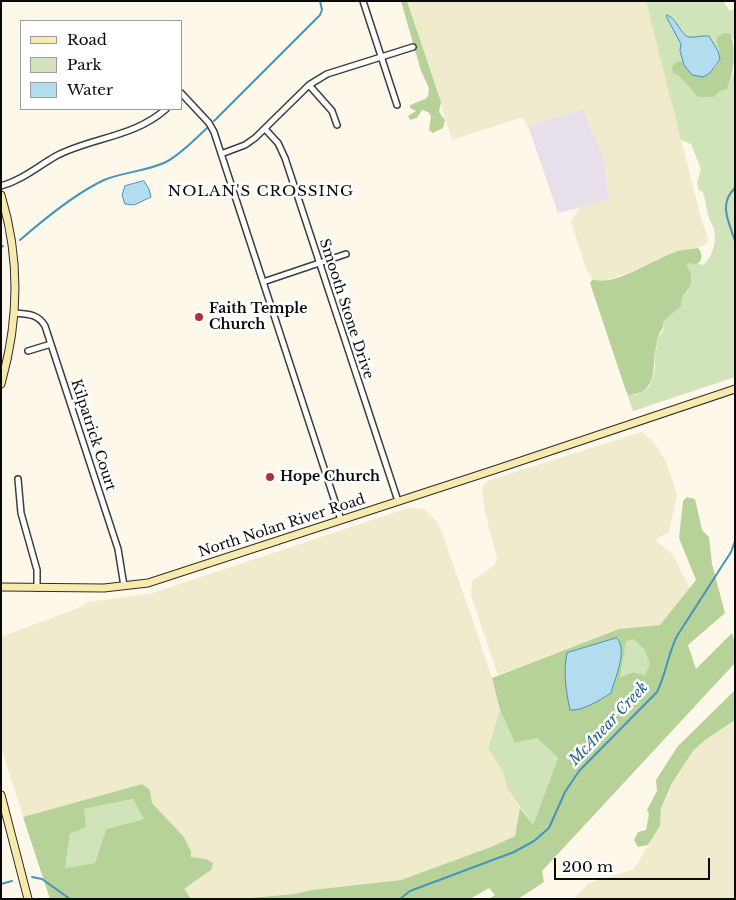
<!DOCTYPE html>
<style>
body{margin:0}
#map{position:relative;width:736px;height:900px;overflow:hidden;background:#fdf8ea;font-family:"Libre Baskerville",serif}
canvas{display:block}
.frame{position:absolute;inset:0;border:2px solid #0a0a0a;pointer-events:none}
.legend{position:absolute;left:20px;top:20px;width:162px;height:90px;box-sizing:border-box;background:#fff;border:1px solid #9d9d9d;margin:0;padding:6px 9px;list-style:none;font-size:15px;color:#0a0a0a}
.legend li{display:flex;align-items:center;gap:10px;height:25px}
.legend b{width:25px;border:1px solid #9d9d9d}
.scale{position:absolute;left:554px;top:858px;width:156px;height:22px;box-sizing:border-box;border:2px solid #0a0a0a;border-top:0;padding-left:6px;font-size:15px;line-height:18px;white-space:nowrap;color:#0a0a0a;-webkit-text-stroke:4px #fff;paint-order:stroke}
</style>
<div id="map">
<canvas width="736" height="900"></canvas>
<div class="frame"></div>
<ul class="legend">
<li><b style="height:6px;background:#f6eaac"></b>Road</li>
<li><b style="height:14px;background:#d1e3b8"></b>Park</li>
<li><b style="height:14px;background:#b4dcef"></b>Water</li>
</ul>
<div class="scale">200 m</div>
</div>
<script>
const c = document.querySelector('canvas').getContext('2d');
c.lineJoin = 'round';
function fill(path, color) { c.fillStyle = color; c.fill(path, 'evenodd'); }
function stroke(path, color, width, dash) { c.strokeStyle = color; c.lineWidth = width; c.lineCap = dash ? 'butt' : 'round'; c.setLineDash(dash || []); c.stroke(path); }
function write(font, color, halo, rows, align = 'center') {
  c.font = font + ' "Libre Baskerville",serif'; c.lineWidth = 5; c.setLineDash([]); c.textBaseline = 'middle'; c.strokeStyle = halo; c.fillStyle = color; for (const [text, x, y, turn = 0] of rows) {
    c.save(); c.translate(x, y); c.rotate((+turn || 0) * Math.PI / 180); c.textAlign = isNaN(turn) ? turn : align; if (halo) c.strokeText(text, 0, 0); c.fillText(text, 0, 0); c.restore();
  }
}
fill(new Path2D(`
 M583,109L599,146L604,160L609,200L558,213L528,126Z`), '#e7dfe9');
fill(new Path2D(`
 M407,1H646L702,222L707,234L708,242L705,245L691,250L677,251L642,268L604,281L596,280L591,278L585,266L571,221L580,207L609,200L604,160L599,146L583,109L528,126L526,125L523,117L452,140Z
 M642,432L656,445L666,461L677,495L669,532L655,540L673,555L690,588L660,625L619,629L498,675L471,596L472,581L492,567L496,563L497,557L485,513L482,487L486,482L490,480Z
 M408,508L424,509L436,520L444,537L492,678L500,710L488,748L503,772L507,788L520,808L515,836L491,847L401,880L312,890L294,894L239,899H191L183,889L211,870L206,859L191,857L184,837L152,803L150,790L142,784L23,817L1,747V637L78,608L89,602L153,593Z
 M735,720V899H573L589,883L634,869L660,826L661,808L672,783L693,751L705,740Z`), '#f0ebcd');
fill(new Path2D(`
 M646,1H723L730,11L735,9V42L731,34L720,50V59L678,75L698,97H714L719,92L727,89L735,70V377L633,411L626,391L629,395H636L649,387L652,380L655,368L654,352L657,348L658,337L663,331L664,321L681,306L683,295L688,291L690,270L687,267L688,264L694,263L703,265C713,256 717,242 714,229C713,225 710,222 709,218C706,208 706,200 702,191H699L697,183L701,169L691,144L681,140Z
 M633,639L644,649L650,664L645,675L634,672L619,677L626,642Z
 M500,710L515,743L537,738L558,758L533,825L507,788L503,772L488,748Z
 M134,799L144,819L106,829L95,863L65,868L70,834L84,809Z`), '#d1e3b8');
fill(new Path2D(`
 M401,1H407L441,102L439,112L445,120L443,128L433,133L429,130L431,116L428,112L422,110L417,118L410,120L408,116L416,111L410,108V105L425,99L428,96L429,88L421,71Z
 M725,33L731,34C736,52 734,73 727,89L719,92L714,97H698L678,75L673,73L672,67L676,62L683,61L684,65L703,77C714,71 722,62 719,49C718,44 716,43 717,37Z
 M698,248C702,252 704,262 696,264C693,264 691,263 688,264L687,266C694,276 692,288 683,295L681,306L664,321C663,331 660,330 658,337C656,343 658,346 654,352C654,372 655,393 629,395L626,391L590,283L593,279C612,288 657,258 675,252C682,249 691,250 698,248Z
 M687,497L695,499L702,530L709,537L712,564L725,613L688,645L696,669L732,633L735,642V663L542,871L544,882L518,899H489L495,895L489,888L470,899H239L294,894L312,890L401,880L491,847L515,836L520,808L533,825L558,758L537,738L515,743L500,710L492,678L619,629L660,625L696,580L679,538L683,501ZM617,638L622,652L611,693L600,700L567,653ZM633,639L644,649L650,664L645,675L634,672L620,677L626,642Z
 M735,690V720L705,740L693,751L672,783L661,808L660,826L648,845L638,847L634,840L638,832L646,830L649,814L647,810L657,791L656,780L678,746Z
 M142,784L150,790L152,803L184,837L191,852V857L206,859L213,863L211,870L184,889L191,899H50L23,817ZM133,799L144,819L106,829L95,863L65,868L70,834L86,827L84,809Z`), '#b6d299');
const water = new Path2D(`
 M667,15C677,18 681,36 689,37C695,38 702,35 709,36L718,51L720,59L710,73L703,77L692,75L684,65L680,51L681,44L667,18Z
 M144,181L149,189L151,197L134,205L125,204L122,195L125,186Z
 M617,638C628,650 615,678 611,693C600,700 583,711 570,710C566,691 563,672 567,653Z`);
fill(water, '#b4dcef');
stroke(water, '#4394be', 1);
stroke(new Path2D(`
 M214,121L320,15L322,10L320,1
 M735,188C718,204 729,222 735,241
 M20,240C43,220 76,193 104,180C123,172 148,171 166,162C181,154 194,140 207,128
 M1,247L3,246
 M32,877L42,879L70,899
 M1,884L12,881
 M400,899L410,891L514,852L534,841L549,828L565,792L579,771L657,692C666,674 668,654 677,636L731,552L735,541`), '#4394be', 2);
const minor = new Path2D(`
 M363,1L397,105
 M309,85L332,111L337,125
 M181,93L209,123L214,132L341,520
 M265,129L278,143L285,158L398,501
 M221,154L245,145L255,138L309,85L327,74L413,47
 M1,186C22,180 37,167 56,156C92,137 133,138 166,109
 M263,282L346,254
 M15,313C28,314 38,314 45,326L118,549L124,586
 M28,351L51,344
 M18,479L21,513L37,570V588`);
const secondary = new Path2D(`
 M1,195C20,257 19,321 1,384
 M1,587L104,588L148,583L494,470L735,389
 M1,795L28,899`);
stroke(minor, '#3d3d3d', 8);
stroke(secondary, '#2c2c2c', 9);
stroke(minor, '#fff', 5);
stroke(secondary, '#f6eaac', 7);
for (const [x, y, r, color] of [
 [199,317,5,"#ab323e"],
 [270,477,5,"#ab323e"]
]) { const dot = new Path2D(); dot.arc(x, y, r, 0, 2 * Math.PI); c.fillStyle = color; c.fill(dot); stroke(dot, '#fff', 2); }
write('bold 14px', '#0a0a0a', '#fff', [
 ["Faith Temple",209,309],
 ["Church",209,325],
 ["Hope Church",280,477]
], 'left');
write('14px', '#0a0a0a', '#fff', [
 ["Smooth Stone Drive",346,309,72],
 ["Kilpatrick Court",93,435,72],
 ["North Nolan River Road",282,526,-18]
]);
c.letterSpacing = '1px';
write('15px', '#0a0a0a', '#fff', [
 ["NOLAN'S CROSSING",261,192]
]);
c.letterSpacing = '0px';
write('italic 15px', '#22658e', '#fff', [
 ["McAnear Creek",609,724,-47]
]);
</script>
